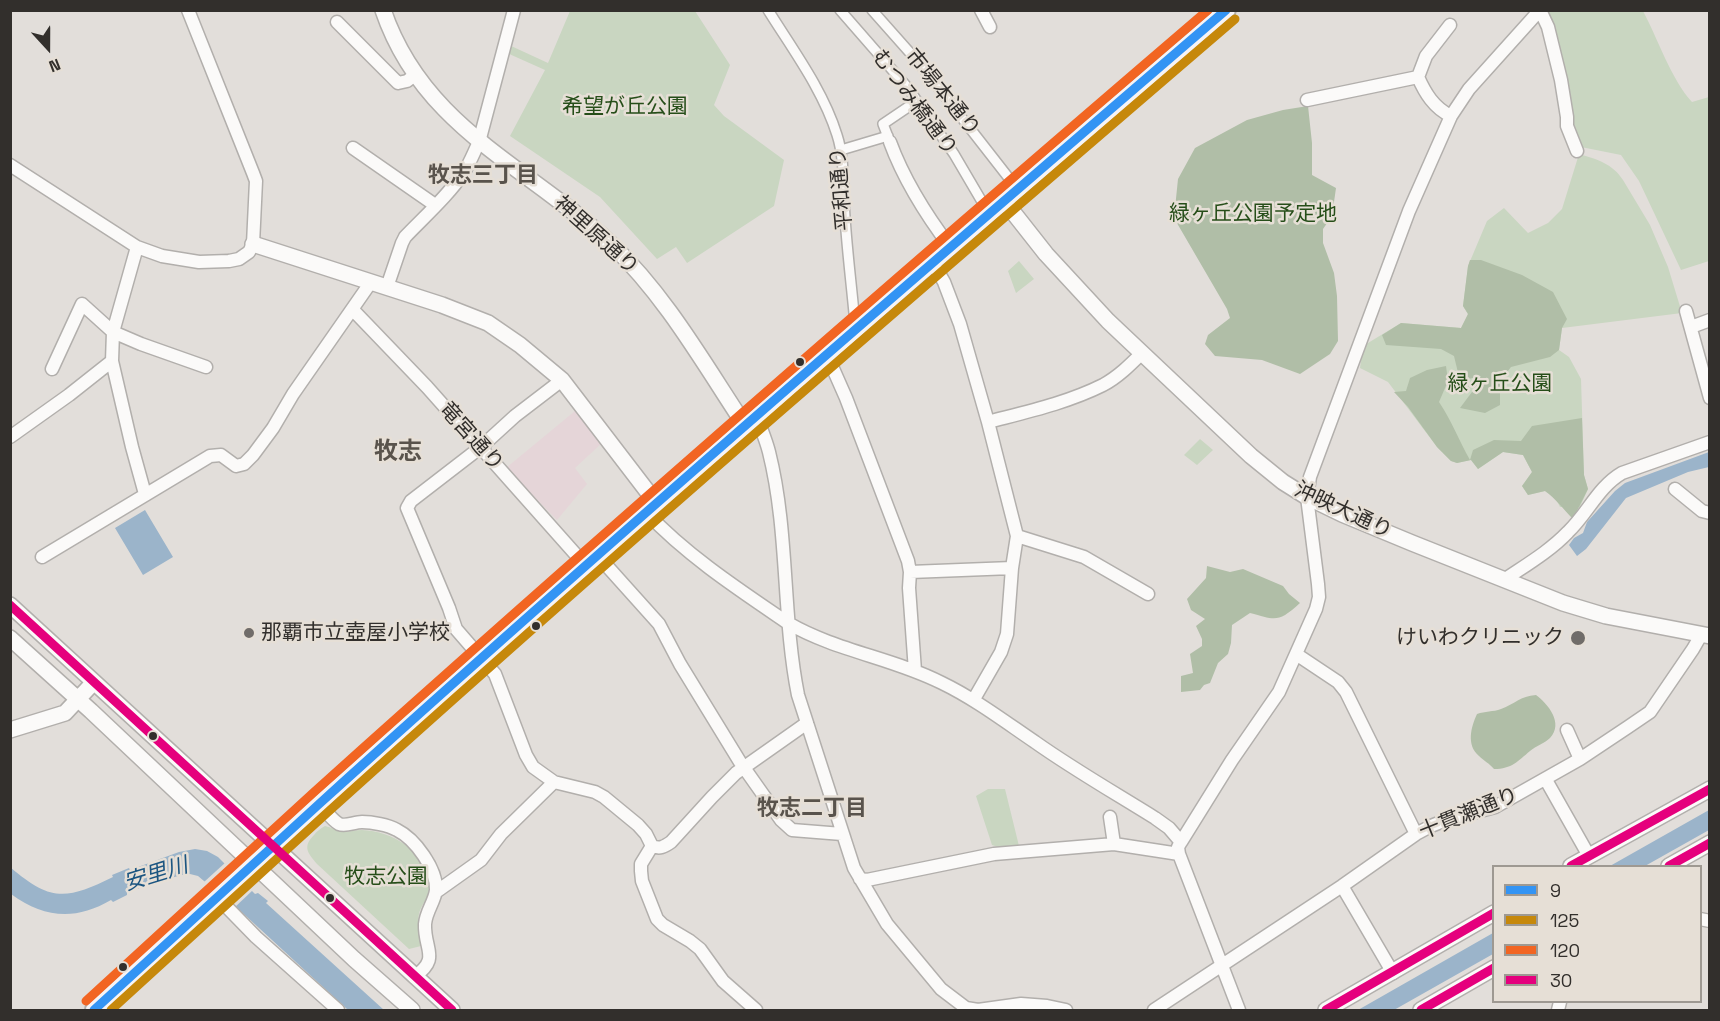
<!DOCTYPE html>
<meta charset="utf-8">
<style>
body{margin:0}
#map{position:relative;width:1720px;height:1021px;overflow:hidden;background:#e2deda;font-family:"Space Grotesk",sans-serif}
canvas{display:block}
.frame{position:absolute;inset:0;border:12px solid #322f2c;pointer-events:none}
.legend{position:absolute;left:1492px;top:865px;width:210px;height:138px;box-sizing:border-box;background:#e6dfd6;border:2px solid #9e9992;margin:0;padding:8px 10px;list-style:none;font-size:18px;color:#322f2c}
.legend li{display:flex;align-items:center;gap:12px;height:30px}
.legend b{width:30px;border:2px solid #9e9992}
.north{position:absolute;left:18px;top:18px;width:60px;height:60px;-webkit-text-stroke:4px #e6dfd6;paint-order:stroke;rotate:159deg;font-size:16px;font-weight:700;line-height:24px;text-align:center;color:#322f2c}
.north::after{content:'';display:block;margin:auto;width:21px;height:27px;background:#322f2c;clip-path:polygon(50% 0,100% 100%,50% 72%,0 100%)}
</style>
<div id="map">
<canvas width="1720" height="1021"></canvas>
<div class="frame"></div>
<ul class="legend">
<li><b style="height:8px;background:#3394f4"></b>9</li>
<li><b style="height:8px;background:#c6880b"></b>125</li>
<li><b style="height:8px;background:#f26522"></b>120</li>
<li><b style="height:8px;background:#e5007d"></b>30</li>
</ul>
<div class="north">N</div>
</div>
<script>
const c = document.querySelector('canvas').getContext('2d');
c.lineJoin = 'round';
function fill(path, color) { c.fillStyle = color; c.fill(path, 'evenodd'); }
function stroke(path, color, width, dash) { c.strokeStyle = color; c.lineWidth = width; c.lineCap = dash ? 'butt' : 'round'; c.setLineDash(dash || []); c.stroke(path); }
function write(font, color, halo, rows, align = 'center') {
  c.font = font + ' "Space Grotesk","Noto Sans JP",sans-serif'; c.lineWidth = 5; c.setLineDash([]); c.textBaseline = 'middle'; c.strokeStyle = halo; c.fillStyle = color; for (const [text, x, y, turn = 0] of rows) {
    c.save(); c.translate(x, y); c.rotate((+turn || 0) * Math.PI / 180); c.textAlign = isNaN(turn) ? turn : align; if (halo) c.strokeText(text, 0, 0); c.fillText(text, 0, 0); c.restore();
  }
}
fill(new Path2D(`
 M575,411L602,443L575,468L587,484L557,520L506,468Z`), '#e5d5d8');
fill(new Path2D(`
 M1550,10L1643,11C1658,39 1671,79 1692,102L1709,97V261L1681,270L1639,181L1621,155L1581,147L1573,129L1546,14Z
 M570,11H695L730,65L714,105L724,116L784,160L774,206L687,263L676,247L657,259L600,197L510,136L545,70L507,53L509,45L548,63Z
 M1579,154C1597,159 1613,164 1623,180L1650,225L1668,267L1682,313L1562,328L1559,350L1569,357L1581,379L1584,475L1588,489L1580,507H1560L1556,499L1545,491L1528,495L1522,486L1532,472L1523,455L1503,452L1478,469L1471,460L1457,463L1451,461L1437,447L1388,382L1360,368L1363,346L1401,323L1461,328L1468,314L1463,306L1468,266L1487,221L1504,208L1528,233L1548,223L1562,209Z
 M1019,261L1034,279L1016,293L1008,271Z
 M1200,439L1213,450L1197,465L1184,455Z
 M988,789H1005L1019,846L998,847L992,845L976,796Z
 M325,826C331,827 337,831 343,832C349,832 356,830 362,830C392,831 426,851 429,884C430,899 422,902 419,914C417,921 421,938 421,946L409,949L317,864C308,853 302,847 314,835C317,831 320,829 325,826Z`), '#c9d6c1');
fill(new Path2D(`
 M1308,106L1312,143V175L1336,188L1332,216L1323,229V243L1334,273L1337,296L1338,341L1330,354L1300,374L1262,360L1215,356L1205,344L1208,335L1230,318L1227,309L1174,218L1178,179L1195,148L1247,120L1283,110Z
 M1470,260H1481L1522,275L1553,292L1567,319L1562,328L1559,350L1550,357L1511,367L1500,381V405L1485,413L1460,408L1475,388L1481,376L1460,381L1454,356L1441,349L1386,345L1382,335L1401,323L1461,328L1468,314L1463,306L1468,266Z
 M1446,366L1448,381L1439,402C1452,421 1459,441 1470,460L1473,450L1494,440L1521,441L1532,426L1582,418L1584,475L1588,489L1573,519C1563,509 1556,499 1545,491L1528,495L1522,486L1532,472L1523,455L1503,452L1478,469L1471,460L1457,463L1451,461L1437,447L1408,407L1394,392L1406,391L1410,378L1427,370Z
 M1207,566L1230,572L1243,569L1283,586L1289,594L1300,603C1278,623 1276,620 1250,613L1232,625L1231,643L1228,654L1218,663L1210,683L1204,685L1200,690L1181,692V676L1193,673L1190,654L1202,646V639L1196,626L1205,619L1191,610L1187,599L1206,578Z
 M1536,695C1548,704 1564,723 1550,738C1545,743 1536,746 1530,751C1518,761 1512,769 1494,769C1489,763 1484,761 1479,756C1466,745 1471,727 1477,714C1485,711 1493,712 1501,709C1515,704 1520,696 1536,695Z`), '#b0bea7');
fill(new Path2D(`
 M1709,452V467L1688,472L1626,498L1586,549L1577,556L1569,545L1574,538L1583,533L1587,522L1615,491L1625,483Z
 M145,510L173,557L143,575L115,528Z
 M1709,810V830L1645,866H1610Z
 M195,849L207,851L218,857L255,894L258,893L268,901L266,903L384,1010H348L247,917L198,876L190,874L181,875L127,892V895L113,902L111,900C75,921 44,918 11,894L10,867C51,902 66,900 113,877L112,875L129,868L130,870L179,852Z
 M1493,933V954L1394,1010H1358Z`), '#9bb4ca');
fill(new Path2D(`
 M226,862L253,890L234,908L204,882Z`), '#e2deda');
const pedestrian = new Path2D(`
 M768,10C793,50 823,90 837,135C845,159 843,192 845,217C847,249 851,281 854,313
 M840,10L908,88L954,154L981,200
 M872,10L919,63L1008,177
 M890,142L883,124L917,101
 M841,150L888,136`);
const minor = new Path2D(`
 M981,10L990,27
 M1540,10L1548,27L1561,80L1567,117V126L1577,151
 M337,22L398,83L407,81L415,75
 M1450,25L1426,56L1418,77C1425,93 1434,108 1451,116
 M1307,100L1418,77
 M890,142C904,180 926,215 951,248
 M353,148L435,205
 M10,165L137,247L162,256L199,262L229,261L239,259L249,252L253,244L256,181L253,173L188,10
 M933,263L944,282L960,324L988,422L1017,536L1012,568L1007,634L1001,652L974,699
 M387,287L402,243L405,237C425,216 448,196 464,172C470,163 474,152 479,142L514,10
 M353,310L427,387L586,566
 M1686,311L1710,398
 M1691,327L1710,320
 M827,355L846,398L908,561L910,572L909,588L915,671
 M112,361L132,447L145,494
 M52,369L82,304L113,332L141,344L206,367
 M562,380L515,416L481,447L411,501L407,508L449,608L456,629L495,674L526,755L533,767L554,782L595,792L604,797L638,825L646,834L652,846
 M757,417C761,429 766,440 769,452C789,532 782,615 798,695L854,868L887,924L941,989L966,1008L978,1010L1021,1004L1047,1006L1066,1010
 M988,422C1026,412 1067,403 1103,385C1118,377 1130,365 1142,353
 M10,437L69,395L112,361L113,332L137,247
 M1675,489L1702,511L1710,513
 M647,513C686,555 741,591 788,623C836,651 893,658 942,683C975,699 1004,721 1035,742C1073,769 1115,793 1155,818L1169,828L1181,842L1178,847L1179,854L1239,1010
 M1017,536L1084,557L1148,594
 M598,556L659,624L680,664L740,762L781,820L792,830L842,834
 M42,557L210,456L221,455L236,466L244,464L253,455L273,428L293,394L371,282
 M910,572L1012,568
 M1504,580C1526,565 1550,551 1568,532C1588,513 1598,487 1622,473L1710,442
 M1296,654L1338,682L1346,692L1416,834
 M1567,730L1580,759
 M1546,780L1589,856
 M319,804C325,810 332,820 339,824C346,827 354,822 362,822C372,822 388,825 397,830C415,839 437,869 436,890C435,901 426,911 425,924C424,950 441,958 414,977
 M1110,817L1114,844
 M1181,842L1232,760L1279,692L1316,609L1319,597L1318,584L1307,497L1310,477L1409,211L1451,116L1469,89L1540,10
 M652,846L641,864V871L642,881L657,919L663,925L690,941L700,949L723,981L756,1010
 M652,846C660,849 664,847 671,842L712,797L736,773L807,723
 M860,879L867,880L994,854L1114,844L1179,854
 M1342,886L1393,973
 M436,892L481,860L501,834L554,782
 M218,898L256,937L338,1010
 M1700,919L1710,921
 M1154,1010L1342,886L1416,834L1431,826L1446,820L1495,807L1580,759L1628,727L1650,712L1693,649L1701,635
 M1558,1010L1560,1002`);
const tertiary = new Path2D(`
 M383,10C423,128 528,166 611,244C666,296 704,364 746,427
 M1005,202L1046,254L1108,321L1251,456L1283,482L1307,497L1342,514L1412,543L1563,603L1606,616L1710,636
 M253,244L442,305L488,323L520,345L562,380L657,504
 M10,605L452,1010
 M10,638L91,711L354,959L412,1010
 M10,730L65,713L94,682
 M1571,866L1710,789
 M1669,866L1710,843
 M1326,1010L1494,913
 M1421,1010L1494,968`);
const secondary = new Path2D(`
 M94,1010L319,804L586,566L917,276L1227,10`);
stroke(pedestrian, '#b2afac', 12);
stroke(minor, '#b2afac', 15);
stroke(tertiary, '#b2afac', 18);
stroke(secondary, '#b2afac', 20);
stroke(pedestrian, '#fbfaf9', 9);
stroke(minor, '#fbfaf9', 12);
stroke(tertiary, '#fbfaf9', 15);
stroke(secondary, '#f6f4f6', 16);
stroke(new Path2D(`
 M94,1010C169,942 243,873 318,805C616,535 921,272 1226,10`), '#3394f4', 9);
stroke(new Path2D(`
 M111,1010C183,944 255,878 328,812C626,543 930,281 1235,19`), '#c6880b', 9);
stroke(new Path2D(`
 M86,1001C162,932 237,862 313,793C608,528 907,268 1208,10`), '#f26522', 9);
stroke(new Path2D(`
 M10,605L452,1010
 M1571,866L1710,789
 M1669,866L1710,843
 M1326,1010L1494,913
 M1421,1010L1494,968`), '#e5007d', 9);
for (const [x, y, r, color] of [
 [800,362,5,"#322f2c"],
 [536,626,5,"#322f2c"],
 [249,633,6,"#706c69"],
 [1578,638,8,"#706c69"],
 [153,736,5,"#322f2c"],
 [330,898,5,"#322f2c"],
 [123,967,5,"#322f2c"]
]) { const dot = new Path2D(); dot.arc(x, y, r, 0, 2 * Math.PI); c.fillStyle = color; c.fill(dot); stroke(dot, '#e6dfd6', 2); }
write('21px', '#322f2c', '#e6dfd6', [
 ["市場本通り",942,93,51],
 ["むつみ橋通り",914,103,53],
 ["平和通り",842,189,-95],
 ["神里原通り",596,236,42],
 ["竜宮通り",471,437,48],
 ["沖映大通り",1343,511,25],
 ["十貫瀬通り",1469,814,-22]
]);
write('21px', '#264e19', '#e6dfd6', [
 ["希望が丘公園",625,107],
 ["緑ヶ丘公園予定地",1253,214],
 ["緑ヶ丘公園",1500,384],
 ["牧志公園",386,877]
]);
write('21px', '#322f2c', '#e6dfd6', [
 ["那覇市立壺屋小学校",261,633],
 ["けいわクリニック",1564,638,"right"]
], 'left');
write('bold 22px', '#59534c', '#e6dfd6', [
 ["牧志三丁目",483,176],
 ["牧志二丁目",812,809]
]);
write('italic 22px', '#1b5581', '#e6dfd6', [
 ["安里川",156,875,-17]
]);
write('bold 24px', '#59534c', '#e6dfd6', [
 ["牧志",398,452]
]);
</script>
